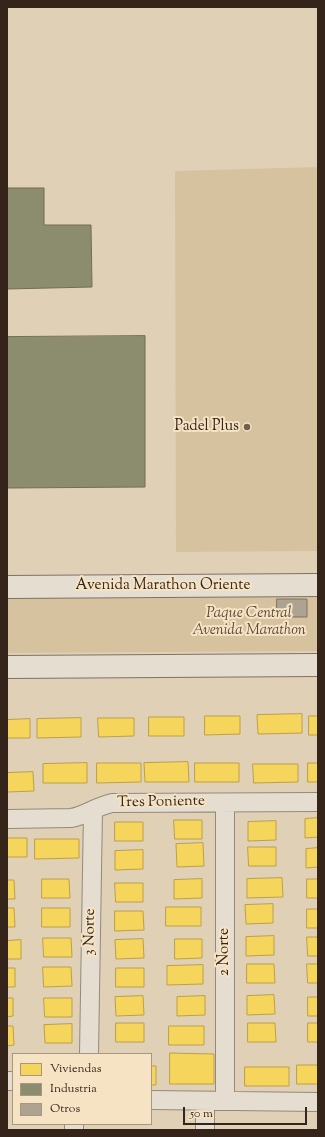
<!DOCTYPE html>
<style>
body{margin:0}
#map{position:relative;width:325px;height:1137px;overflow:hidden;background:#dfd0b6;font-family:"Sorts Mill Goudy",serif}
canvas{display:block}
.frame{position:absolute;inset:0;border:8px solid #35241a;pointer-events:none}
.legend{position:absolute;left:12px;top:1053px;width:140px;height:72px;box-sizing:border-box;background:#f5e3c4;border:1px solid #a89780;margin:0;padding:5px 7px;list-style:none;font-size:12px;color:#35241a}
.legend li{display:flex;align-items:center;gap:8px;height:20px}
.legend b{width:20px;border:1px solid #a89780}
.scale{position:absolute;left:183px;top:1107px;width:124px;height:18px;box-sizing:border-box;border:2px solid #35241a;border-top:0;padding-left:5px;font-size:12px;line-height:14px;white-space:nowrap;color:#35241a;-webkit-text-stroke:3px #f5e3c4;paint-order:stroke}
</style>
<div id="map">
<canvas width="325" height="1137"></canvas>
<div class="frame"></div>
<ul class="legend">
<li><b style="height:11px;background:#f6d55c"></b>Viviendas</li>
<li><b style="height:11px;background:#8c8c6e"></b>Industria</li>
<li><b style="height:11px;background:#aea291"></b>Otros</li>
</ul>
<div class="scale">50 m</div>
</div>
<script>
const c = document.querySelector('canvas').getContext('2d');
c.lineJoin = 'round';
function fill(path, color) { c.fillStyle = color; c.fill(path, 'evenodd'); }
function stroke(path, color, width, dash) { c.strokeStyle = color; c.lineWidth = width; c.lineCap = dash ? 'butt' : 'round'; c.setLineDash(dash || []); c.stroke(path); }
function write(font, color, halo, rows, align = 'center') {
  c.font = font + ' "Sorts Mill Goudy",serif'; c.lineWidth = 4; c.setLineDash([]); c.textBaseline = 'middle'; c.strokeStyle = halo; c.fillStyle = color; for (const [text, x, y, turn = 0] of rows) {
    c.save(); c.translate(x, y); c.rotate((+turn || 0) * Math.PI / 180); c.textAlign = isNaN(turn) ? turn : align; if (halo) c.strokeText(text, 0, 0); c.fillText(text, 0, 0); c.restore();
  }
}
fill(new Path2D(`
 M318,167V551L176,552L175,171Z
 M318,592V651L7,653V595Z`), '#d7c29f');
const homes = new Path2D(`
 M302,714V733L258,734L257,715Z
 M205,716H240V734L205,735Z
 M309,716H318V735H309Z
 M149,717H184V736H149Z
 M81,718V737L37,738V719Z
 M98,718H134V736L99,737Z
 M30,719V738H7V720Z
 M188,762L189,782H145L144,763Z
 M87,763V783H43V764Z
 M97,763H141V782L97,783Z
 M195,763H239V782H195Z
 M308,763H318V782H308Z
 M253,764H298V782L254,783Z
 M33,772L34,791L7,792V773Z
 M318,818V837L305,838V819Z
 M174,820H202V839H175Z
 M276,821V840L248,841V822Z
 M115,822H143V841H115Z
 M7,838H27V857H7Z
 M35,839H79V858L35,859Z
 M203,843L204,866L177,867L176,844Z
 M248,847H276V866H249Z
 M318,848V867L306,868V849Z
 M143,850V869L115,870V851Z
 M282,878L283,897L247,898V879Z
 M42,879H69L70,898H42Z
 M202,879V898L174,899V880Z
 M307,879H318V898H307Z
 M7,880H14L15,899H7Z
 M115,883H143V902H116Z
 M273,904V923L246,924L245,905Z
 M166,907H201V926H166Z
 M7,908H14L15,927H7Z
 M42,908H70V927H42Z
 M307,909H318V928H307Z
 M115,911H143L144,930L115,931Z
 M274,936V955L246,956V937Z
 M307,937H318V956H308Z
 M43,938H71L72,957H44Z
 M143,939L144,958L116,959L115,940Z
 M175,939H202V958L175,959Z
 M21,940V959H7V941Z
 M247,964H274L275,983H247Z
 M307,964H318V983H308Z
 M203,965V984L167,985V966Z
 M43,967H71L72,986L44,987Z
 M7,968H15V987H7Z
 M116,968H144V987H116Z
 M274,995L275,1014L247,1015V996Z
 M143,996L144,1015L116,1016L115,997Z
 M205,996V1015L177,1016V997Z
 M308,997H318V1016H308Z
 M7,998H13V1016L7,1017Z
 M44,998H72V1017H45Z
 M116,1023H144V1042H116Z
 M248,1023H275L276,1042H248Z
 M308,1023H318V1042H308Z
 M72,1024V1043H45L44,1025Z
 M7,1026H13L14,1045L7,1046Z
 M169,1026H204V1045H169Z
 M170,1053L214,1054V1084H170Z
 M297,1065H318V1084H297Z
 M151,1066H156V1085H151Z
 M245,1067H289V1086H245Z`);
fill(homes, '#f6d55c');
stroke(homes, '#bca048', 1);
const industry = new Path2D(`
 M7,188H44V225H91L92,287L7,289Z
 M145,336V487L7,488V337Z`);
fill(industry, '#8c8c6e');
stroke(industry, '#726d55', 1);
const building = new Path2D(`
 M277,599H307V617H277Z`);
fill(building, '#aea291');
stroke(building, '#7d7265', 1);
const street = new Path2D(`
 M225,803V1101
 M7,819L71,818C85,816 97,806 112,803L318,802
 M89,1054L93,810
 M7,1081H13
 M151,1100L318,1102
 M205,1101V1130
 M74,1124V1130`);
const secondary = new Path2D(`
 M7,587L318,585
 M7,667L318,665`);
stroke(street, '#948a7b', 20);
stroke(secondary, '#7d7265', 24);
stroke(street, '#e4ddd0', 18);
stroke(secondary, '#e4ddd0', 22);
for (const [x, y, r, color] of [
 [247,427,4,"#706051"]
]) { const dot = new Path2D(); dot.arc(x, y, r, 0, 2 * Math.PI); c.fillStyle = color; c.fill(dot); stroke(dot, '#f5e3c4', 1.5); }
write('15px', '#35241a', '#f5e3c4', [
 ["Padel Plus",239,427]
], 'right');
write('15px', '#35241a', '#f5e3c4', [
 ["Avenida Marathon Oriente",163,586],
 ["Tres Poniente",161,803,-1],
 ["3 Norte",91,932,-89],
 ["2 Norte",225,952,-90]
]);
write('italic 15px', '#5c4837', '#f5e3c4', [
 ["Paque Central",249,614],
 ["Avenida Marathon",249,631]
]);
</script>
